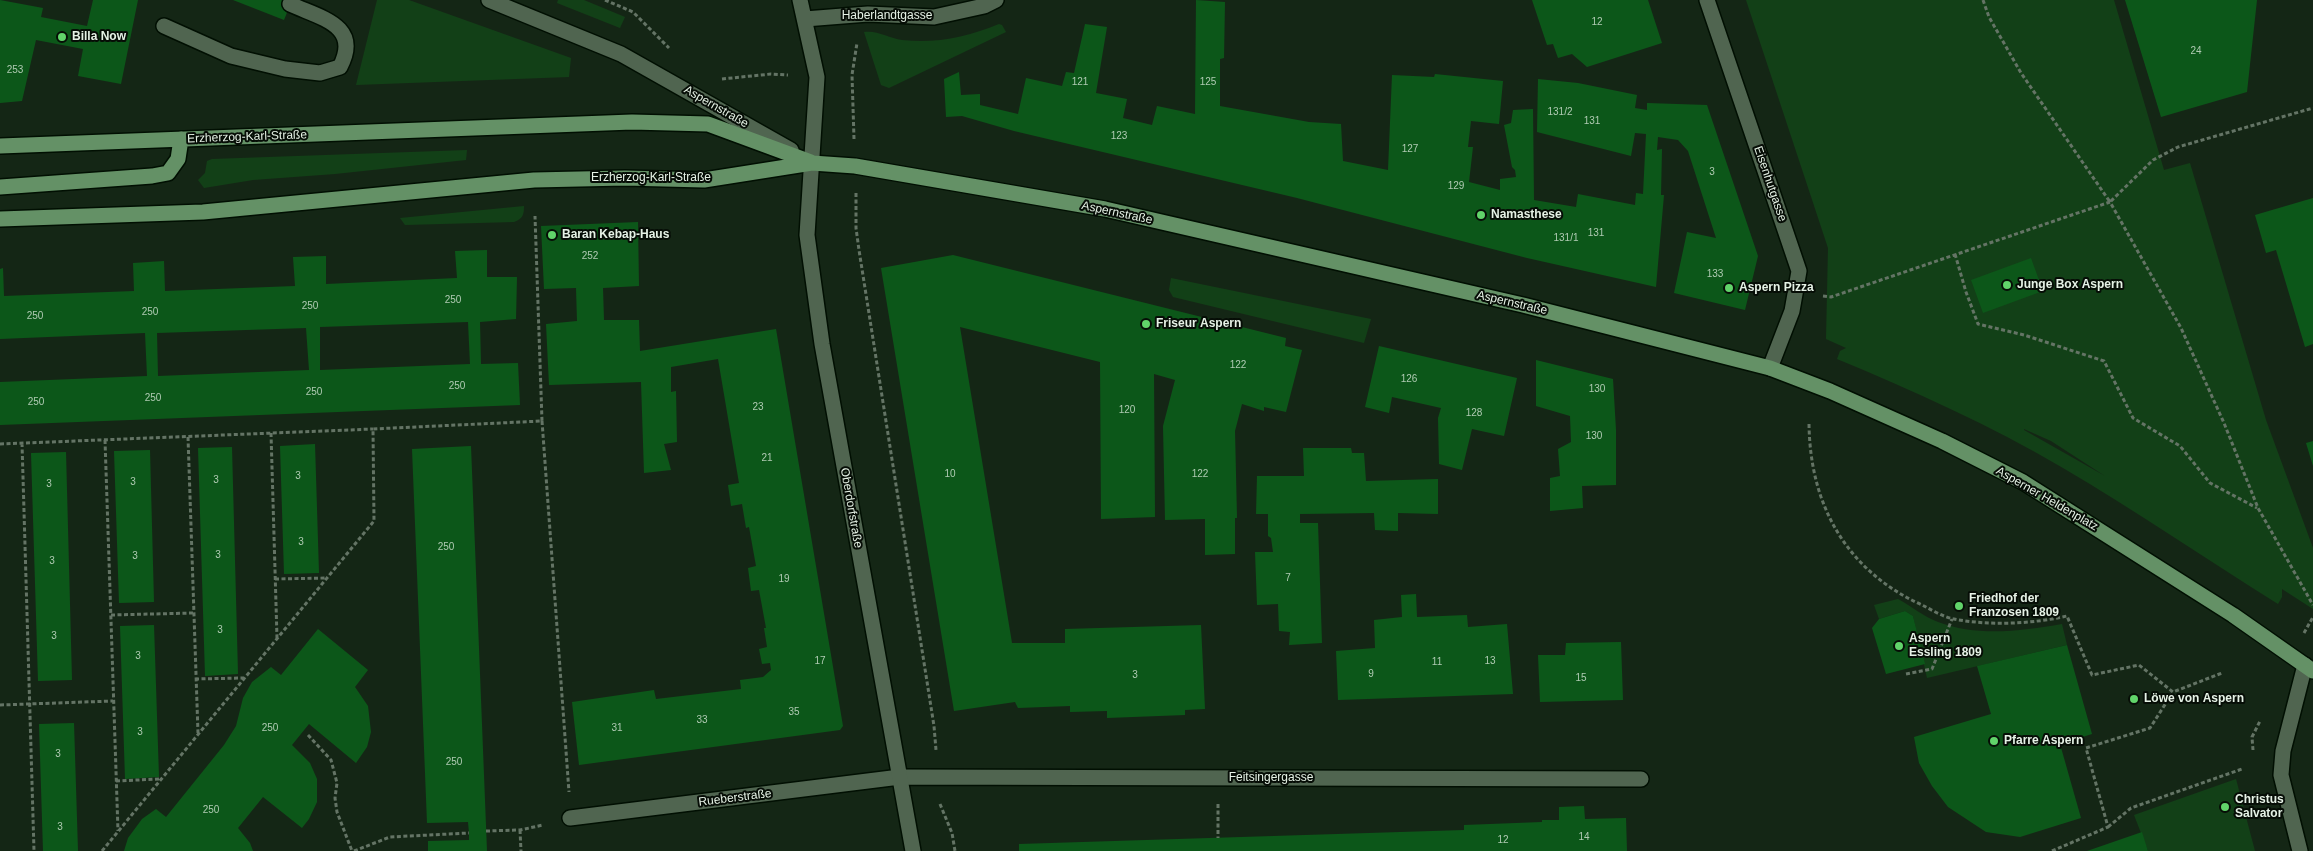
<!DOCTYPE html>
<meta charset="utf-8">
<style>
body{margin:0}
canvas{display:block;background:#142615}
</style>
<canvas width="2313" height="851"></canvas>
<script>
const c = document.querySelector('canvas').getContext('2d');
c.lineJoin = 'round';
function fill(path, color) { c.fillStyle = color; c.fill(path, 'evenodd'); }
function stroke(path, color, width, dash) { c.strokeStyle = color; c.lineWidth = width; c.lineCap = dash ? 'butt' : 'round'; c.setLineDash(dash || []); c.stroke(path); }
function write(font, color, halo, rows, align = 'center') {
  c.font = font + ' Helvetica,sans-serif'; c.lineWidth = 4; c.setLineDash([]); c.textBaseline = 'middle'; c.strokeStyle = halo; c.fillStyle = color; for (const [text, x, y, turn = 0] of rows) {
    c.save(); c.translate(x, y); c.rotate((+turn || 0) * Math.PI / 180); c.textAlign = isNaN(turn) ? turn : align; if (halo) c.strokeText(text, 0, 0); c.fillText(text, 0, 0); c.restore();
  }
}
fill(new Path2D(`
 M377,0H409L571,58L569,77L356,85Z
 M558,0H584L625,17L620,28L557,3Z
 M1746,0H2114L2164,170L2190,163L2266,420L2313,548V609L2282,589V597L2278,604C2206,559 2136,511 2063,468C1990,425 1914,391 1837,359L1840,351L1846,348L1826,339L1828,248ZM2024,429L2051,441L2105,476L2024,430Z
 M999,24L1002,25L1006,32L889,88L881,85L864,32C877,30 889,38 902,40C935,44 968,37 999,24Z
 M467,150L466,160L335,174L253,180L204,188L198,180L205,173L207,161L212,159Z
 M524,206C524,214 523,219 514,222L405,225L400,218Z
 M1171,278L1371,319L1364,343L1173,297L1169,290Z
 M1898,599C1911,606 1924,617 1938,622C1977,637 2022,631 2062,624L2067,645L1927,678L1913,616L1905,611L1879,619L1874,605Z
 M2236,779L2255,851H2148L2134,815Z`), '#124017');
fill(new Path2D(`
 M0,0L43,8L41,17L87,26L93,0H138L121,84L78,76L83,49L36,40L22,101L0,103Z
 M233,0H292L284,20Z
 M1196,0L1225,2L1224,58L1220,59V106L1309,122L1341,124L1343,161L1388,170L1392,75L1434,77L1435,74L1503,81L1499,124L1471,121L1468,147H1473L1469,182L1500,190V179L1516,177L1515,170L1512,167L1504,125L1511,123L1513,110L1533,109L1534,200L1576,207L1578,194L1635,205L1636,193L1643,194L1646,134L1635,133L1631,156L1537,132L1538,79L1578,83L1637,95L1635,108L1647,110V103L1707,105L1758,256L1745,310L1674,293L1687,232L1716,238L1688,151L1678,140L1658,137L1657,150L1662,149L1661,195H1664L1656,287L1527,258L1297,198L1014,131L962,116L946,117L944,79L959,72L961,95L980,94V105L1018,114L1026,78L1062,86L1066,72L1074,73L1085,24L1107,27L1096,93L1127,99L1123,118L1152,125L1157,106L1195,114Z
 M1532,0H1648L1662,43L1587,67L1572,54L1558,58L1553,44L1547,45Z
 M2125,0H2257L2247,92L2161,117Z
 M2313,198V344L2305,347L2276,250L2266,253L2255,215Z
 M638,222L639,286L603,288L604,320H639L640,351L776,329L843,726L840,730L579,765L572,702L654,690L656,699L741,689L740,680L763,677L771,670L770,663L762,664L759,649L767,647L764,628H766L759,590L751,591L748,568L756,566L749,527L746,528L742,504L731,506L728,485L739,483L718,359L671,367V392L676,391L677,442L664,444L671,470L644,473L641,382L549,385L546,324L577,321L576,288L544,289L541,226Z
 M487,250V277H517L516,319L480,322L481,364L518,363L520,405L0,425V382L147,376L145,333L0,339V269L3,268L4,296L134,291L133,263L164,261L165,291L295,286L293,257L326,256V284L457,278L455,251ZM468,322L470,364L320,370V327ZM306,328L309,370L158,376L157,333Z
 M953,255L1286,338L1285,346L1302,350L1286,412L1264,407V411L1242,404L1235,431L1237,518H1235V554L1205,555V519L1165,520L1163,426L1175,380L1154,374L1155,517L1101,519L1100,362L960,327L1012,643H1065V629L1201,625L1205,709L1185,710V715L1107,718V711L1070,712V706L1018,708L1015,702L954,711L881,268Z
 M2031,258L2043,291L1983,313L1971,280Z
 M1379,346L1517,378L1504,436L1472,429L1462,470L1439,464L1438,418L1441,408L1392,397L1389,413L1365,407Z
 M1536,360L1613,379L1616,430V485L1582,486L1583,508L1550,511V478L1560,476L1558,449L1571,442L1570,416L1536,406Z
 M2313,441V466L2306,443Z
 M315,444L319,573L284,574L280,446Z
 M471,446L487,851H428V841L469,840V833L468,822L427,823L412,449Z
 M232,447L238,674L205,676L198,448Z
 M1303,448H1351L1352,453H1364L1366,481L1438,479V514L1398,513V531L1375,530L1374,513L1300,514V523H1318L1322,643L1289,645L1290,632L1279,631L1278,604L1257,605L1255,552H1273L1271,538L1268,536V514H1256L1257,476H1304Z
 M150,450L154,602L119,603L114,451Z
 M66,452L72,680L38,681L31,453Z
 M1416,594L1417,617L1467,615L1468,627L1507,624L1513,694L1338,700L1336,651L1375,648L1374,620L1402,617L1401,595Z
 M1905,611L1913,616L1925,664L1886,674L1872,628L1879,619Z
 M154,625L159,777L125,779L120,626Z
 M318,629L368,670L355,687L368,706L371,732L367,747L356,763L309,724L292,745L310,763L317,779V802L309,819L302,828L263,797L238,828L250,843L253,851H124L128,838L142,819L156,809L166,817L224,745L236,726L243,698L252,682L271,667L281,675Z
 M1621,642L1623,700L1540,702L1538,655H1565L1566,643Z
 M2067,645L2092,734L2060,744L2081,818L2020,837L1986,832L1948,807L1932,786L1919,763L1914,737L1991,714L1977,666Z
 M74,723L78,851H43L39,724Z
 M1584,806L1585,819L1626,818L1627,851H1019V844L1464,830V825L1542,822V820H1559V807Z
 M2142,832L2148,851H2087Z`), '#0c5719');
const service = new Path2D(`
 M164,26L231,56L285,69L320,73L340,67C362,25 320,18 290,4`);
const minor = new Path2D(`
 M1707,0L1799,271L1792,311L1770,368
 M805,19L868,14L934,17L984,6L996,0
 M570,818L900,777L1641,779`);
const tertiary = new Path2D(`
 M489,0L621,54L791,150
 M800,0L817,77L807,235L822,344L913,851`);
const secondary = new Path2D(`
 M2300,851L2281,775L2283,751L2305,665`);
const primary = new Path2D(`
 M0,146L632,122L708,124L811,162
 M0,187L152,176L168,173L178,159L181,139
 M0,219L203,212L534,180L625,178L704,180L812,163L855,166L1105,209L1523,305L1770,368L1830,391L1942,441L2023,482L2233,615L2313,671`);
stroke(service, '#010f02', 18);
stroke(minor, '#010f02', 18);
stroke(tertiary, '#010f02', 18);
stroke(secondary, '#010f02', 18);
stroke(primary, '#010f02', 18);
stroke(new Path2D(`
 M605,0L633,12L669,48
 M1983,0L1989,17L2021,73L2110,202L2153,160L2178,147L2313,108
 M722,79L771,74L788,75
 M854,139L852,75L857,43
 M856,193V228L859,250L934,726L936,750
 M1955,254L1966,292L1978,324L2024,335L2104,361L2133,418L2180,446L2210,483L2257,508
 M1823,296L1831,297L2110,202L2181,328L2224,423L2258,508L2313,605
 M542,421L569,792
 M1809,424C1810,506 1847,571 1922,605C1932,610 1943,617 1954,619C1990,626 2031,624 2067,616L2092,675L2139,665L2173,692L2222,673
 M271,433L277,638
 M188,437L198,733
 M105,440L118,831
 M22,443L34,851
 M0,444L373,429
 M275,579L327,578
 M111,615L193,613
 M2304,633L2313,617
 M1906,674L1932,669L1952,619
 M195,679L244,678
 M0,705L113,701
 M308,735L331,760L337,783L335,798L337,812L352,851
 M2253,750L2252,737L2260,721
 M116,781L159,779
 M940,804L952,833L955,851
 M1218,804V838
 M2108,827L2131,808L2242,769
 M520,830L521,851
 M486,831L520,830L543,825
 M102,851L374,521L373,429L542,421L535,216
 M354,851L390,837L469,833
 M2052,851L2108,827L2086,748L2150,728L2173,692`), '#647465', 3, [4, 2.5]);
stroke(service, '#506550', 15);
stroke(minor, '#506550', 15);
stroke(tertiary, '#506550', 15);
stroke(secondary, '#506550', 15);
stroke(primary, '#649166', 15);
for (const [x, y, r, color] of [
 [62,37,5,"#61d46a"],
 [1481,215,5,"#61d46a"],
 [552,235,5,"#61d46a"],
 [2007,285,5,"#61d46a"],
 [1729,288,5,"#61d46a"],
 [1146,324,5,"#61d46a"],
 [1959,606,5,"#61d46a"],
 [1899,646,5,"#61d46a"],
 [2134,699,5,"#61d46a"],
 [1994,741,5,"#61d46a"],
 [2225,807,5,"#61d46a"]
]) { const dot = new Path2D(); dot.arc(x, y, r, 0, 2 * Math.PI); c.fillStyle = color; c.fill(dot); stroke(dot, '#060d06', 2); }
write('10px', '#b0cbb3', null, [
 ["12",1597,22],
 ["24",2196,51],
 ["253",15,70],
 ["121",1080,82],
 ["125",1208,82],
 ["131/2",1560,112],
 ["131",1592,121],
 ["123",1119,136],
 ["127",1410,149],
 ["3",1712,172],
 ["129",1456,186],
 ["131",1596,233],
 ["131/1",1566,238],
 ["252",590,256],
 ["133",1715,274],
 ["250",453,300],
 ["250",310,306],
 ["250",150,312],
 ["250",35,316],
 ["122",1238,365],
 ["126",1409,379],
 ["250",457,386],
 ["130",1597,389],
 ["250",314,392],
 ["250",153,398],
 ["250",36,402],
 ["23",758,407],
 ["120",1127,410],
 ["128",1474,413],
 ["130",1594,436],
 ["21",767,458],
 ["10",950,474],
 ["122",1200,474],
 ["3",298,476],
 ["3",216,480],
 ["3",133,482],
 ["3",49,484],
 ["3",301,542],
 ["250",446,547],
 ["3",218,555],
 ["3",135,556],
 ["3",52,561],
 ["7",1288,578],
 ["19",784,579],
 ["3",220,630],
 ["3",54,636],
 ["3",138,656],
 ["17",820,661],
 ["13",1490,661],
 ["11",1437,662],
 ["9",1371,674],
 ["3",1135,675],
 ["15",1581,678],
 ["35",794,712],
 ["33",702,720],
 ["250",270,728],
 ["31",617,728],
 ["3",140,732],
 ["3",58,754],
 ["250",454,762],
 ["250",211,810],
 ["3",60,827],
 ["14",1584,837],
 ["12",1503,840]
]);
write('12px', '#e6f2e6', '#060d06', [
 ["Haberlandtgasse",887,16],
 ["Aspernstraße",716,107,30],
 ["Erzherzog-Karl-Straße",247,137,-2],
 ["Erzherzog-Karl-Straße",651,178],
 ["Eisenhutgasse",1770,184,71],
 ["Aspernstraße",1117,213,12],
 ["Aspernstraße",1512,303,13],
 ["Asperner Heldenplatz",2047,499,30],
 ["Oberdorfstraße",851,508,80],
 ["Feitsingergasse",1271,778],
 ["Rueberstraße",735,798,-7]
]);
write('bold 12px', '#e6f2e6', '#060d06', [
 ["Billa Now",72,37],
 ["Namasthese",1491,215],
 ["Baran Kebap-Haus",562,235],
 ["Junge Box Aspern",2017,285],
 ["Aspern Pizza",1739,288],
 ["Friseur Aspern",1156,324],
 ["Friedhof der",1969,599],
 ["Franzosen 1809",1969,613],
 ["Aspern",1909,639],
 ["Essling 1809",1909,653],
 ["Löwe von Aspern",2144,699],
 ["Pfarre Aspern",2004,741],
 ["Christus",2235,800],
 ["Salvator",2235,814]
], 'left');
</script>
